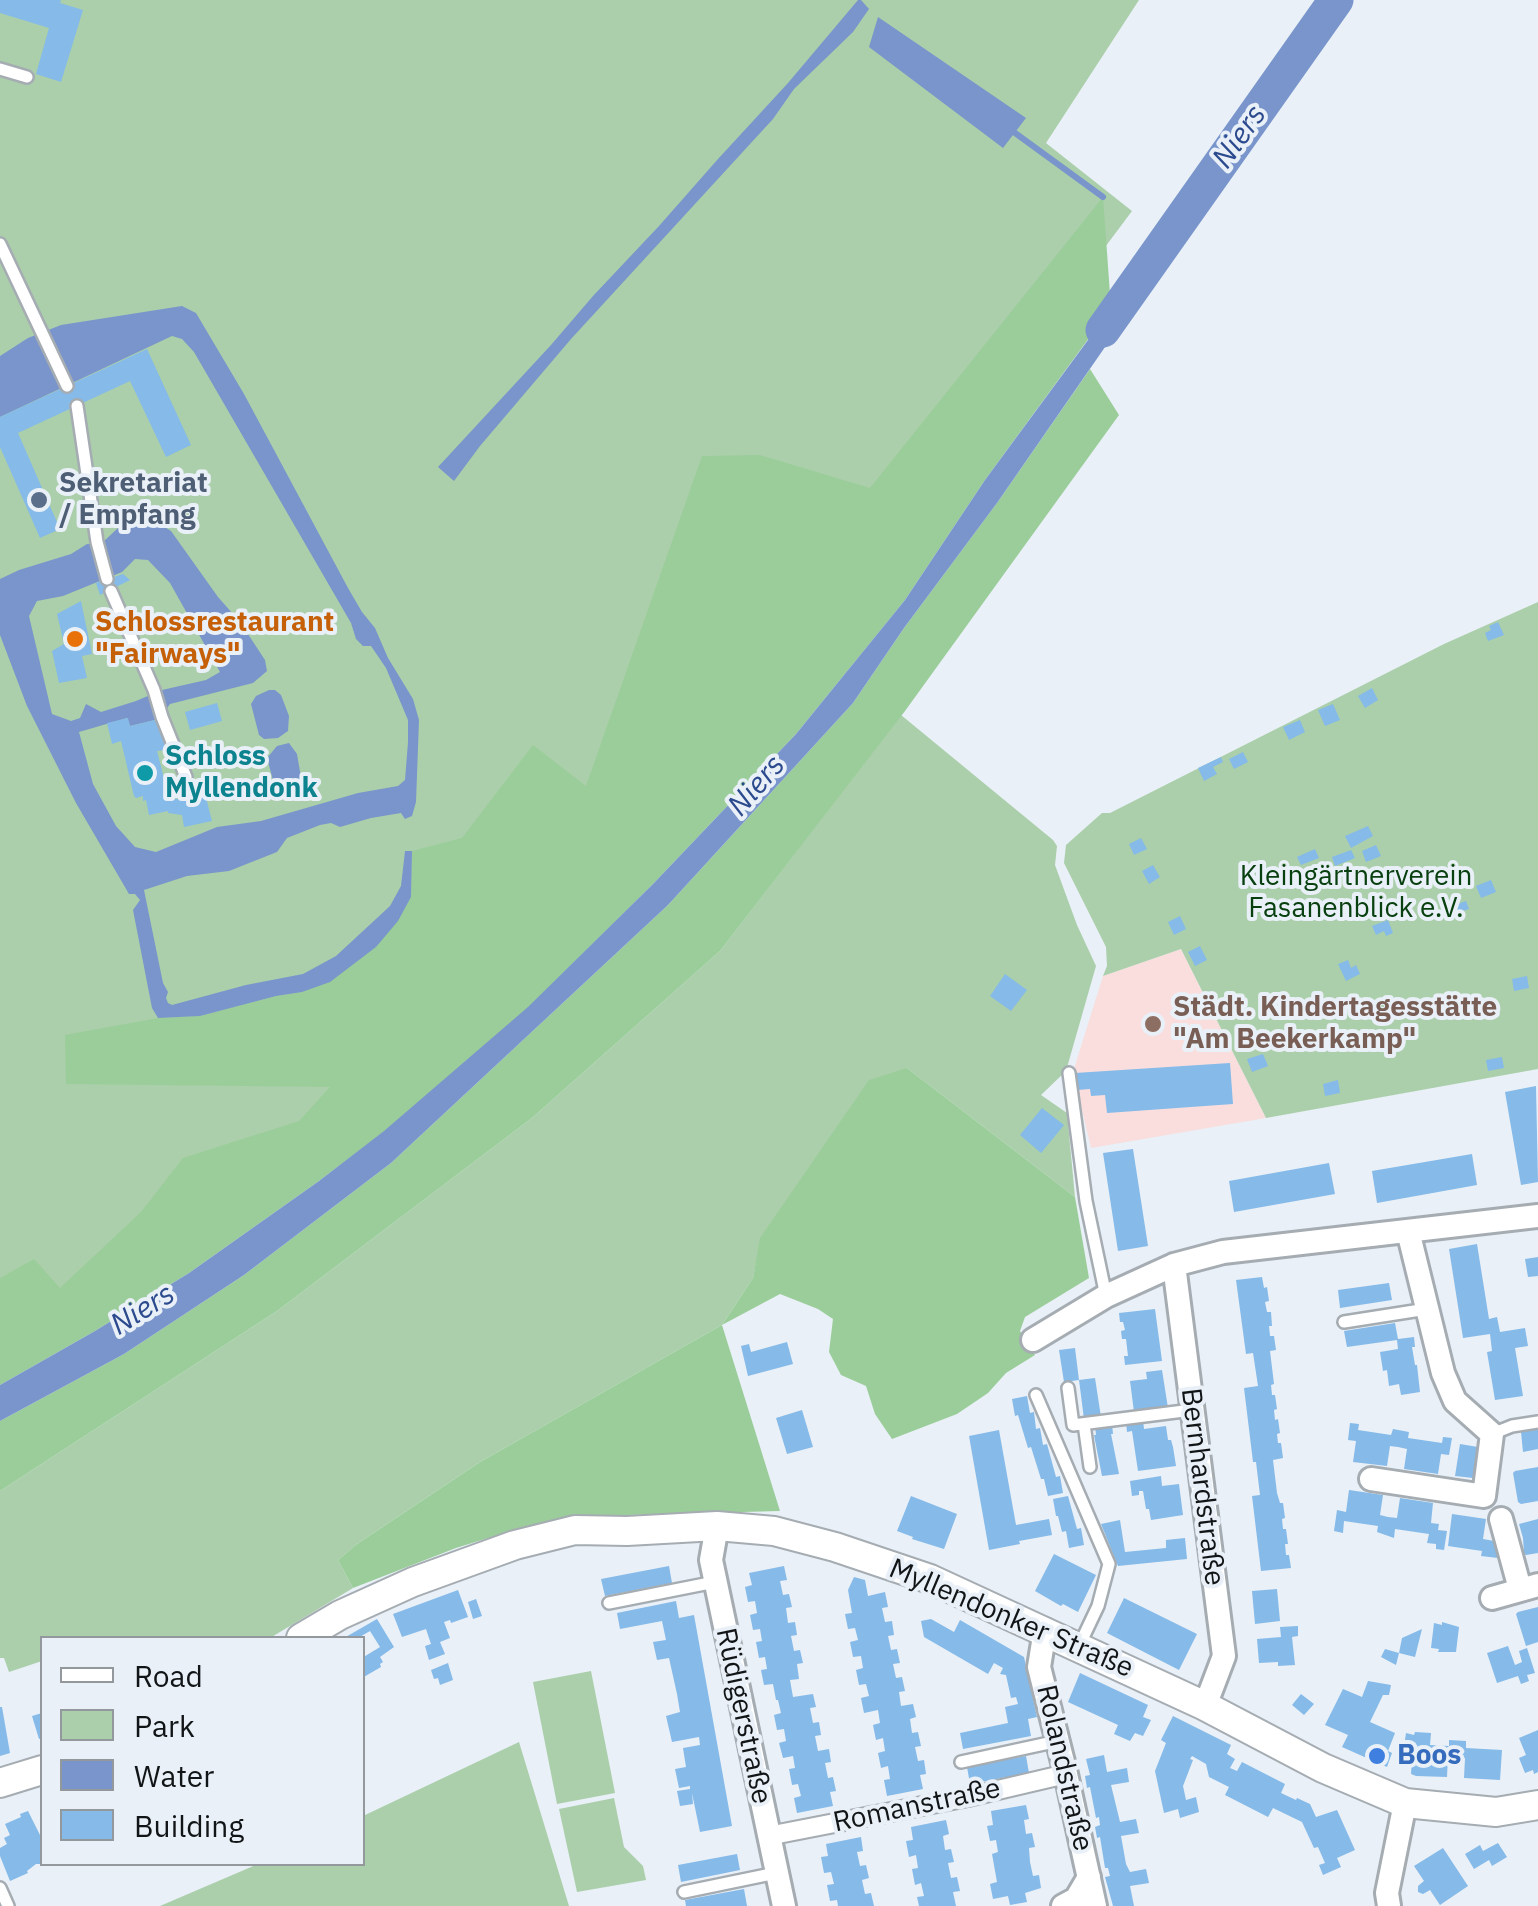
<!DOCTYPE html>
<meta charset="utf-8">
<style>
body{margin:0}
#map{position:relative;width:1538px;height:1906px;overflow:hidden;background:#e9f0f7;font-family:"IBM Plex Sans",sans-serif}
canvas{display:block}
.legend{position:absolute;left:40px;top:1636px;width:325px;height:230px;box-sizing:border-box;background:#e9f0f7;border:2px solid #93989d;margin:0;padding:12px 18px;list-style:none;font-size:30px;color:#121517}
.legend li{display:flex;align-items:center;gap:20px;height:50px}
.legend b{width:50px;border:2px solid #93989d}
</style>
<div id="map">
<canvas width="1538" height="1906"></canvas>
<ul class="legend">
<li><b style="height:12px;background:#fff"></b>Road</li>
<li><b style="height:28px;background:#abcfab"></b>Park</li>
<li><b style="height:28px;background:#7995cb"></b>Water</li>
<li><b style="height:28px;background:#85bae9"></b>Building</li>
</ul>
</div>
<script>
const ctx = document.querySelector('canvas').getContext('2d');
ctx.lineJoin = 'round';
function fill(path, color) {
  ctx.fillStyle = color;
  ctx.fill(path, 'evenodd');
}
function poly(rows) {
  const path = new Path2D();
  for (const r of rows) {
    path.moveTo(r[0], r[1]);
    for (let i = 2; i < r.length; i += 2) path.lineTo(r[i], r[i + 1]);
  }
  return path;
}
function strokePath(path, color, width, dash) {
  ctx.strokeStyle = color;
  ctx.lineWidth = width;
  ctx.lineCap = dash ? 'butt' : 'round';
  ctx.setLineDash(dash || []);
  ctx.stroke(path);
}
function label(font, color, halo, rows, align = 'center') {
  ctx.font = font + ' "IBM Plex Sans",sans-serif';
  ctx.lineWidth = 8;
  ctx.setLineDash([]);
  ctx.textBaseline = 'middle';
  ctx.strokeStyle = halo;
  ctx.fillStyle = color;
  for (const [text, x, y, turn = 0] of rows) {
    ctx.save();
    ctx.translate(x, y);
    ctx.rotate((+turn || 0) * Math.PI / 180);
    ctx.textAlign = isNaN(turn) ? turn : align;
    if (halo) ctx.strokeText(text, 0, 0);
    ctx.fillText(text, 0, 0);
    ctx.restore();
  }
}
fill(poly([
 [1181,949,1266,1118,1091,1148,1073,1072,1103,976]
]), '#f9dedd');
fill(poly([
 [0,0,1139,0,1046,143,1132,211,852,586,546,926,153,1237,0,1321],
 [1538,602,1538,1069,1266,1118,1181,949,1103,976,1107,966,1106,947,1064,863,1066,845,1102,813,1110,813,1444,644],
 [901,715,1053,840,1057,846,1055,865,1077,925,1096,966,1066,1071,1041,1095,1067,1113,1075,1197,907,1068,761,1238,753,1278,722,1325,480,1462,357,1544,338,1560,353,1588,270,1638,42,1638,42,1661,9,1672,4,1658,0,1658,0,1491,277,1311,532,1118,720,951],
 [591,1671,615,1793,557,1804,533,1682],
 [519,1742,569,1906,160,1906,258,1864,362,1864,363,1816],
 [614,1798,624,1847,643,1866,646,1880,577,1892,559,1809]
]), '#abcfab');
fill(poly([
 [1103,197,1111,308,985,480,905,600,796,734,653,884,529,1007,385,1131,319,1181,189,1273,95,1331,0,1385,0,1278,34,1259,60,1288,141,1212,183,1158,299,1121,330,1087,66,1084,65,1035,158,1018,200,1016,276,996,302,992,376,947,411,897,412,851,462,838,533,745,586,786,702,456,760,455,870,488],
 [1090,369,1119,415,905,711,720,951,532,1118,277,1311,0,1491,0,1421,124,1354,244,1275,391,1163,668,905,853,703,904,628,997,503],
 [907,1068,1075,1197,1089,1278,1025,1317,1020,1331,1035,1355,1006,1373,988,1393,957,1414,892,1439,875,1414,866,1386,841,1375,829,1352,833,1319,818,1309,780,1294,722,1325,780,1511,591,1516,527,1526,456,1548,353,1588,338,1560,357,1544,480,1462,722,1325,753,1278,760,1238,869,1080]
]), '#9bcd9a');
fill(poly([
 [858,0,861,0,869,9,853,32,794,89,773,119,571,339,480,446,454,481,438,467,551,345,593,296,659,226,718,159,788,83],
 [878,17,1026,118,1003,148,869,47],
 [1127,287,1139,298,997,503,904,628,853,703,668,905,391,1163,244,1275,124,1354,0,1421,0,1385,95,1331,189,1273,319,1181,384,1131,528,1007,653,884,796,734,905,600,985,480],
 [182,306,196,313,244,394,348,588,362,612,375,628,388,658,413,699,419,720,416,802,412,816,405,819,401,813,371,818,340,827,331,823,320,825,287,838,277,852,229,871,187,876,144,890,163,983,168,992,166,998,168,1003,172,1005,246,985,303,974,336,956,390,906,401,886,405,851,412,851,411,897,398,921,376,947,330,982,302,992,276,996,200,1016,158,1018,152,1008,133,910,140,900,135,894,129,894,76,803,27,706,0,635,0,579,19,570,71,554,87,544,102,543,118,528,154,520,171,531,218,597,240,622,265,660,267,671,253,683,170,704,159,719,130,726,127,718,79,732,93,784,116,826,135,847,156,852,217,827,261,821,358,793,398,786,405,780,408,742,408,720,386,668,371,646,363,646,356,639,351,623,194,352,182,339,172,336,0,417,0,356,28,338,61,325],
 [135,559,148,560,170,583,220,672,206,680,162,690,136,701,101,712,86,704,80,718,71,721,52,714,29,616,37,601,63,596,122,572],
 [269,690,275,690,281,695,289,716,288,731,278,738,264,739,259,735,251,704,256,696],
 [289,743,297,754,303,789,303,793,287,799,277,795,267,758,277,746]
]), '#7995cb');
strokePath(poly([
 [1011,130,1103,197]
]), '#7995cb', 6);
strokePath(poly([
 [1103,330,1336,0]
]), '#7995cb', 35);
fill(poly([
 [0,0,61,0,60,3,83,10,61,82,36,74,49,28,0,13],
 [147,349,191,445,166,457,130,381,18,433,60,529,40,538,0,447,0,417],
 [123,574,130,580,100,595,96,583],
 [81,601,92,654,82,656,87,678,59,683,52,651,64,644,57,614],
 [1498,622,1504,635,1488,641,1485,633,1491,630,1489,626],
 [1372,688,1378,700,1365,708,1358,696],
 [217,703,222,721,190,730,185,712],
 [1333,704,1340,720,1325,726,1318,710],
 [128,718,130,726,159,719,166,750,157,751,169,798,178,799,205,794,212,821,184,827,182,815,168,813,168,811,149,815,146,800,143,801,143,796,136,798,134,796,121,741,112,744,107,723],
 [1300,720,1305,732,1289,740,1283,727],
 [1243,752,1248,762,1234,769,1229,759],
 [1221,757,1223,762,1213,767,1217,774,1204,781,1198,768],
 [1368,826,1373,836,1351,848,1345,836],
 [1141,838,1147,849,1134,855,1129,844],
 [1376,845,1381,856,1366,862,1362,851],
 [1315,849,1319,858,1301,865,1297,857],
 [1351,850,1355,858,1335,866,1332,857],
 [1153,865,1160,877,1149,884,1142,871],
 [1491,880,1496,892,1481,898,1476,886],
 [1466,901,1469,909,1450,915,1448,907],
 [1180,916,1186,929,1174,935,1168,922],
 [1388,920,1393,933,1386,936,1384,931,1376,935,1372,926],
 [1200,946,1207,960,1195,966,1188,952],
 [1348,960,1351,968,1356,965,1360,974,1346,981,1338,964],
 [1005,974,1027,990,1011,1011,990,996],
 [1527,976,1529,988,1514,991,1512,979],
 [1263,1054,1268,1066,1252,1072,1247,1059],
 [1502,1057,1504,1068,1488,1071,1486,1060],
 [1230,1063,1233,1104,1107,1113,1105,1095,1091,1096,1090,1089,1077,1090,1075,1073],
 [1338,1080,1340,1093,1325,1096,1323,1084],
 [1536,1086,1538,1182,1521,1185,1505,1092],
 [1042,1108,1064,1125,1041,1153,1020,1135],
 [1133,1149,1148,1246,1118,1251,1103,1153],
 [1472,1154,1477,1185,1377,1203,1372,1171],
 [1329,1163,1335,1194,1234,1212,1229,1181],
 [1477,1244,1489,1319,1497,1317,1500,1332,1525,1328,1528,1346,1515,1348,1523,1396,1495,1400,1487,1352,1492,1351,1490,1334,1463,1338,1449,1249],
 [1538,1257,1538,1276,1528,1277,1525,1259],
 [1262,1277,1264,1288,1267,1287,1269,1301,1265,1302,1267,1312,1271,1312,1272,1326,1269,1326,1270,1336,1274,1336,1276,1350,1270,1351,1274,1384,1271,1385,1272,1395,1275,1395,1277,1409,1274,1410,1275,1420,1278,1419,1280,1433,1277,1434,1278,1443,1281,1443,1283,1458,1273,1460,1277,1493,1280,1503,1283,1503,1285,1518,1282,1519,1283,1529,1286,1529,1288,1544,1285,1544,1286,1555,1289,1555,1291,1568,1261,1571,1252,1496,1260,1495,1256,1462,1253,1462,1244,1388,1258,1386,1253,1353,1246,1354,1236,1280],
 [1389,1283,1392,1300,1340,1308,1338,1290],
 [1155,1309,1162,1361,1125,1365,1124,1356,1128,1356,1126,1339,1122,1339,1121,1331,1125,1330,1123,1322,1120,1322,1119,1313],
 [1395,1323,1398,1339,1414,1337,1415,1347,1412,1347,1415,1365,1417,1365,1420,1392,1401,1395,1399,1384,1389,1386,1387,1370,1383,1371,1380,1352,1398,1349,1397,1340,1347,1347,1344,1331],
 [787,1342,793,1364,748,1376,741,1346,749,1344,751,1352],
 [1075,1348,1079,1380,1064,1382,1059,1350],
 [1162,1370,1168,1408,1134,1412,1130,1381,1147,1379,1146,1372],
 [1095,1378,1101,1417,1084,1419,1079,1380],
 [1027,1396,1030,1413,1034,1412,1036,1429,1040,1428,1043,1445,1047,1444,1056,1477,1060,1476,1063,1493,1048,1496,1044,1479,1041,1479,1031,1447,1028,1448,1018,1415,1015,1416,1012,1399],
 [802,1410,813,1447,787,1454,776,1418],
 [1143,1420,1144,1429,1166,1426,1168,1440,1171,1440,1173,1447,1176,1466,1138,1471,1132,1431,1127,1432,1126,1422],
 [1350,1423,1359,1424,1358,1430,1391,1435,1393,1429,1409,1432,1408,1438,1442,1443,1443,1437,1452,1438,1449,1455,1441,1454,1438,1474,1404,1469,1407,1449,1398,1447,1390,1446,1387,1466,1353,1462,1356,1441,1348,1440],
 [1112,1424,1113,1434,1111,1434,1119,1474,1102,1476,1094,1435,1096,1435,1095,1426],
 [1538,1429,1538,1449,1523,1452,1521,1432],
 [999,1430,1016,1525,1049,1519,1052,1535,1019,1541,1020,1544,989,1550,969,1436],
 [1460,1444,1478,1447,1473,1478,1455,1476],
 [1538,1467,1538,1501,1521,1504,1518,1502,1513,1473,1515,1471],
 [1161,1476,1162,1486,1179,1484,1183,1515,1151,1520,1149,1509,1146,1509,1143,1491,1139,1491,1139,1495,1132,1496,1130,1481],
 [1349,1490,1383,1495,1380,1515,1388,1517,1397,1518,1400,1498,1433,1503,1431,1523,1439,1524,1438,1530,1447,1531,1444,1550,1436,1549,1436,1544,1427,1543,1429,1534,1395,1529,1394,1538,1377,1532,1378,1526,1344,1521,1343,1533,1334,1531,1337,1510,1346,1512],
 [911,1496,957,1514,944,1549,912,1539,913,1537,897,1531],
 [1068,1496,1077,1529,1081,1528,1084,1545,1069,1548,1066,1531,1062,1532,1058,1516,1056,1516,1053,1499],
 [1452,1514,1486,1519,1483,1539,1500,1542,1498,1558,1481,1556,1482,1551,1448,1546],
 [1538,1519,1538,1553,1526,1555,1524,1554,1523,1538,1519,1524],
 [1120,1520,1125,1552,1166,1548,1166,1540,1185,1538,1187,1559,1118,1566,1101,1524],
 [1054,1554,1096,1575,1078,1612,1063,1604,1061,1606,1035,1591],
 [669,1566,672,1583,605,1596,601,1579],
 [784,1566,787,1580,780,1581,783,1595,789,1594,792,1607,786,1608,788,1623,795,1622,797,1635,791,1636,794,1651,800,1650,803,1663,797,1664,799,1679,790,1680,793,1697,813,1694,816,1707,810,1708,813,1723,819,1722,821,1735,815,1736,818,1751,829,1749,831,1762,825,1763,828,1778,833,1777,836,1791,830,1792,833,1806,797,1813,794,1798,801,1796,798,1784,792,1785,789,1769,795,1768,793,1756,783,1758,779,1743,786,1741,784,1729,777,1730,774,1715,781,1713,778,1700,776,1700,773,1684,764,1685,761,1670,767,1669,765,1657,759,1658,756,1642,762,1641,760,1629,753,1630,750,1615,757,1613,755,1601,748,1602,745,1587,752,1585,749,1573],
 [854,1577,865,1580,868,1596,885,1592,888,1607,882,1608,885,1622,892,1621,894,1635,888,1636,891,1650,897,1649,900,1663,893,1664,896,1678,902,1677,905,1691,899,1692,901,1706,913,1704,916,1717,910,1719,912,1733,918,1732,921,1746,915,1747,918,1761,924,1760,926,1774,920,1775,923,1789,887,1796,884,1780,890,1779,888,1766,881,1768,878,1753,885,1751,883,1738,876,1740,873,1725,880,1723,878,1710,864,1713,861,1698,869,1696,866,1684,859,1685,856,1670,863,1668,861,1656,853,1657,850,1642,858,1640,855,1628,848,1629,845,1614,852,1613,848,1590],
 [1277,1589,1280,1621,1255,1624,1252,1591],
 [458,1590,468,1617,451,1623,450,1620,444,1622,450,1638,440,1642,445,1654,429,1660,425,1646,431,1644,426,1629,402,1637,393,1614],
 [1124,1598,1197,1634,1179,1670,1107,1633],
 [476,1599,482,1616,473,1619,468,1602],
 [676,1601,679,1618,694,1615,732,1826,700,1832,692,1793,693,1804,680,1806,677,1791,690,1789,690,1786,679,1788,675,1769,686,1767,683,1748,700,1745,699,1737,672,1742,666,1716,680,1712,677,1694,669,1658,657,1660,653,1642,666,1640,662,1621,620,1629,617,1613],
 [1538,1607,1538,1642,1526,1646,1516,1614,1518,1612],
 [377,1619,394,1647,380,1657,383,1662,380,1664,381,1667,362,1678,362,1658,380,1647,370,1631,358,1638,344,1638],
 [931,1619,954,1632,960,1620,1024,1657,1037,1717,1028,1719,1031,1736,963,1749,960,1733,1008,1723,1005,1707,1018,1704,1016,1697,1011,1698,1006,1675,1000,1674,1003,1668,994,1663,988,1674,924,1637,921,1621],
 [1442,1622,1459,1627,1456,1652,1438,1652,1439,1649,1431,1648,1434,1623,1442,1625],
 [1298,1626,1298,1636,1292,1637,1295,1665,1278,1666,1278,1662,1259,1663,1257,1639,1281,1637,1280,1627],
 [1422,1629,1415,1657,1399,1653,1402,1638],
 [1508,1646,1515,1665,1522,1662,1519,1651,1527,1648,1535,1673,1527,1675,1529,1681,1521,1684,1518,1676,1497,1683,1487,1653],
 [1385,1649,1399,1653,1396,1665,1381,1657],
 [448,1663,453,1680,440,1685,438,1678,434,1679,431,1670],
 [1080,1673,1148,1705,1143,1717,1151,1720,1143,1736,1135,1733,1130,1741,1114,1734,1118,1725,1068,1702],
 [1368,1681,1391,1685,1389,1695,1383,1695,1370,1722,1395,1733,1388,1751,1392,1753,1387,1767,1342,1747,1348,1735,1325,1725,1343,1689,1362,1697],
 [1301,1694,1314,1704,1304,1715,1292,1705],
 [0,1707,2,1707,10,1753,0,1756],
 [42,1713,42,1738,39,1739,32,1716],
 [1173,1716,1231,1745,1227,1754,1235,1759,1230,1768,1237,1771,1242,1762,1285,1784,1281,1793,1296,1800,1297,1798,1310,1804,1316,1817,1337,1810,1355,1850,1337,1858,1341,1867,1323,1875,1319,1865,1325,1863,1318,1847,1314,1848,1302,1822,1273,1808,1268,1817,1225,1795,1229,1787,1209,1777,1206,1764,1192,1756,1190,1759,1193,1760,1183,1786,1186,1800,1196,1797,1199,1812,1180,1818,1178,1809,1164,1813,1155,1771,1166,1743,1161,1740],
 [1538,1730,1538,1772,1534,1774,1533,1770,1525,1773,1519,1758,1526,1755,1519,1738],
 [1415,1732,1431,1733,1430,1745,1449,1746,1449,1740,1466,1741,1466,1748,1502,1750,1500,1780,1464,1778,1465,1758,1448,1757,1447,1777,1416,1776,1411,1774,1413,1744,1411,1754,1403,1753,1406,1733,1414,1735],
 [1104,1755,1107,1772,1127,1768,1129,1782,1111,1785,1120,1822,1136,1819,1139,1833,1121,1836,1126,1864,1130,1872,1146,1869,1149,1883,1130,1886,1134,1906,1113,1906,1105,1877,1110,1876,1108,1868,1105,1868,1100,1837,1097,1838,1095,1827,1100,1825,1099,1817,1096,1818,1090,1787,1087,1788,1085,1776,1090,1775,1086,1759],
 [1026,1756,1029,1773,970,1784,967,1767],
 [1026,1805,1029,1819,1024,1820,1026,1834,1032,1833,1035,1847,1029,1848,1030,1862,1033,1876,1039,1875,1041,1888,1025,1893,1027,1902,1010,1905,1008,1896,993,1899,990,1884,997,1882,992,1854,998,1852,996,1840,990,1841,987,1826,993,1825,991,1811],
 [28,1811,42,1839,42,1864,36,1864,27,1871,28,1873,10,1881,0,1856,0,1848,7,1844,4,1838,10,1835,5,1824,21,1817,20,1814],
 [946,1820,949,1834,943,1836,945,1850,951,1849,954,1862,948,1863,951,1878,957,1877,960,1891,953,1892,956,1906,919,1906,917,1897,924,1896,921,1883,915,1885,912,1869,918,1868,916,1855,909,1857,906,1841,913,1840,911,1827],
 [861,1837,863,1851,857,1852,860,1866,866,1865,869,1878,862,1880,865,1894,871,1893,874,1906,838,1906,837,1900,830,1901,827,1885,834,1884,831,1872,824,1873,821,1857,828,1856,826,1844],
 [1498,1843,1507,1857,1492,1866,1489,1860,1474,1869,1465,1854,1480,1845,1483,1851],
 [1443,1848,1468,1886,1440,1905,1430,1890,1423,1894,1418,1892,1418,1886,1424,1881,1414,1866],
 [737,1854,740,1870,681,1882,678,1865],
 [744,1889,747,1906,686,1906,685,1900]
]), '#85bae9');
const service = poly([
 [0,69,27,77],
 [0,244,67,386],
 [77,406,97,542,107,579],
 [111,591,154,690,162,717,186,777],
 [1069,1073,1086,1201,1106,1296],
 [1344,1322,1427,1309],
 [1068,1388,1073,1425,1192,1410],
 [1036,1395,1109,1564,1098,1606,1079,1646],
 [1084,1424,1090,1467],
 [1492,1434,1512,1426,1538,1422],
 [609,1603,715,1582],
 [961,1762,1058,1741],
 [0,1888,8,1906],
 [684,1892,776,1873]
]);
const pedestrian = poly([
 [768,1836,968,1797,1066,1774]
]);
const minor = poly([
 [1174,1265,1224,1656,1205,1706],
 [1033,1340,1106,1296,1174,1265,1223,1252,1538,1216],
 [1371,1479,1484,1496,1492,1434,1455,1401,1443,1373,1408,1231],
 [1501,1519,1520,1589],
 [717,1526,711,1560,784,1906],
 [1492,1598,1538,1585],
 [1045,1630,1039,1667,1066,1774,1095,1906],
 [1063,1906,1076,1899,1089,1877],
 [1389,1906,1387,1893,1405,1803]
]);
const tertiary = poly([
 [301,1638,340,1615,413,1582,515,1545,575,1530,627,1531,717,1526,774,1531,835,1547,930,1579,1205,1706,1323,1768,1405,1803,1496,1812,1538,1805],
 [0,1783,42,1770]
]);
strokePath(service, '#a5acb2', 16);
strokePath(pedestrian, '#a5acb2', 22);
strokePath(minor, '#a5acb2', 28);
strokePath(tertiary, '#a5acb2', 32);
strokePath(service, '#fff', 11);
strokePath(pedestrian, '#fff', 18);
strokePath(minor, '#fff', 22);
strokePath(tertiary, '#fff', 28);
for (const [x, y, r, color] of [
 [39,500,10,"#5c6f8a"],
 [75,639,10,"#e8710a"],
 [145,773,10,"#0f9aa8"],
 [1153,1024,10,"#8d6e63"],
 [1377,1756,10,"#3f7fe0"]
]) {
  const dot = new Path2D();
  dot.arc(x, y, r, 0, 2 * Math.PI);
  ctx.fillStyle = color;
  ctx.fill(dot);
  strokePath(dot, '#e9f0f7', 4);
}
label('bold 28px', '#4e5e75', '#e9f0f7', [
 ["Sekretariat",59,484],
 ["/ Empfang",59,516]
], 'left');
label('bold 28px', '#c56008', '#e9f0f7', [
 ["Schlossrestaurant",95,623],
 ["\"Fairways\"",95,655]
], 'left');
label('bold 28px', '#0d838f', '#e9f0f7', [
 ["Schloss",165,757],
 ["Myllendonk",165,789]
], 'left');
label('28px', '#094010', '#e9f0f7', [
 ["Kleingärtnerverein",1356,877],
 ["Fasanenblick e.V.",1356,909]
]);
label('bold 28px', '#785e54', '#e9f0f7', [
 ["Städt. Kindertagesstätte",1173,1008],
 ["\"Am Beekerkamp\"",1173,1040]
], 'left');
label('28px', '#121517', '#e9f0f7', [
 ["Bernhardstraße",1202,1487,83],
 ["Myllendonker Straße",1011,1619,23],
 ["Rüdigerstraße",743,1716,78],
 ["Rolandstraße",1064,1768,77],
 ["Romanstraße",917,1806,-12]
]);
label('bold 28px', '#366cbe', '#e9f0f7', [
 ["Boos",1397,1756]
], 'left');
label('italic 30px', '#2c4a8e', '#e9f0f7', [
 ["Niers",1240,137,-55],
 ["Niers",757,786,-49],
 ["Niers",143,1310,-32]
]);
</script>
